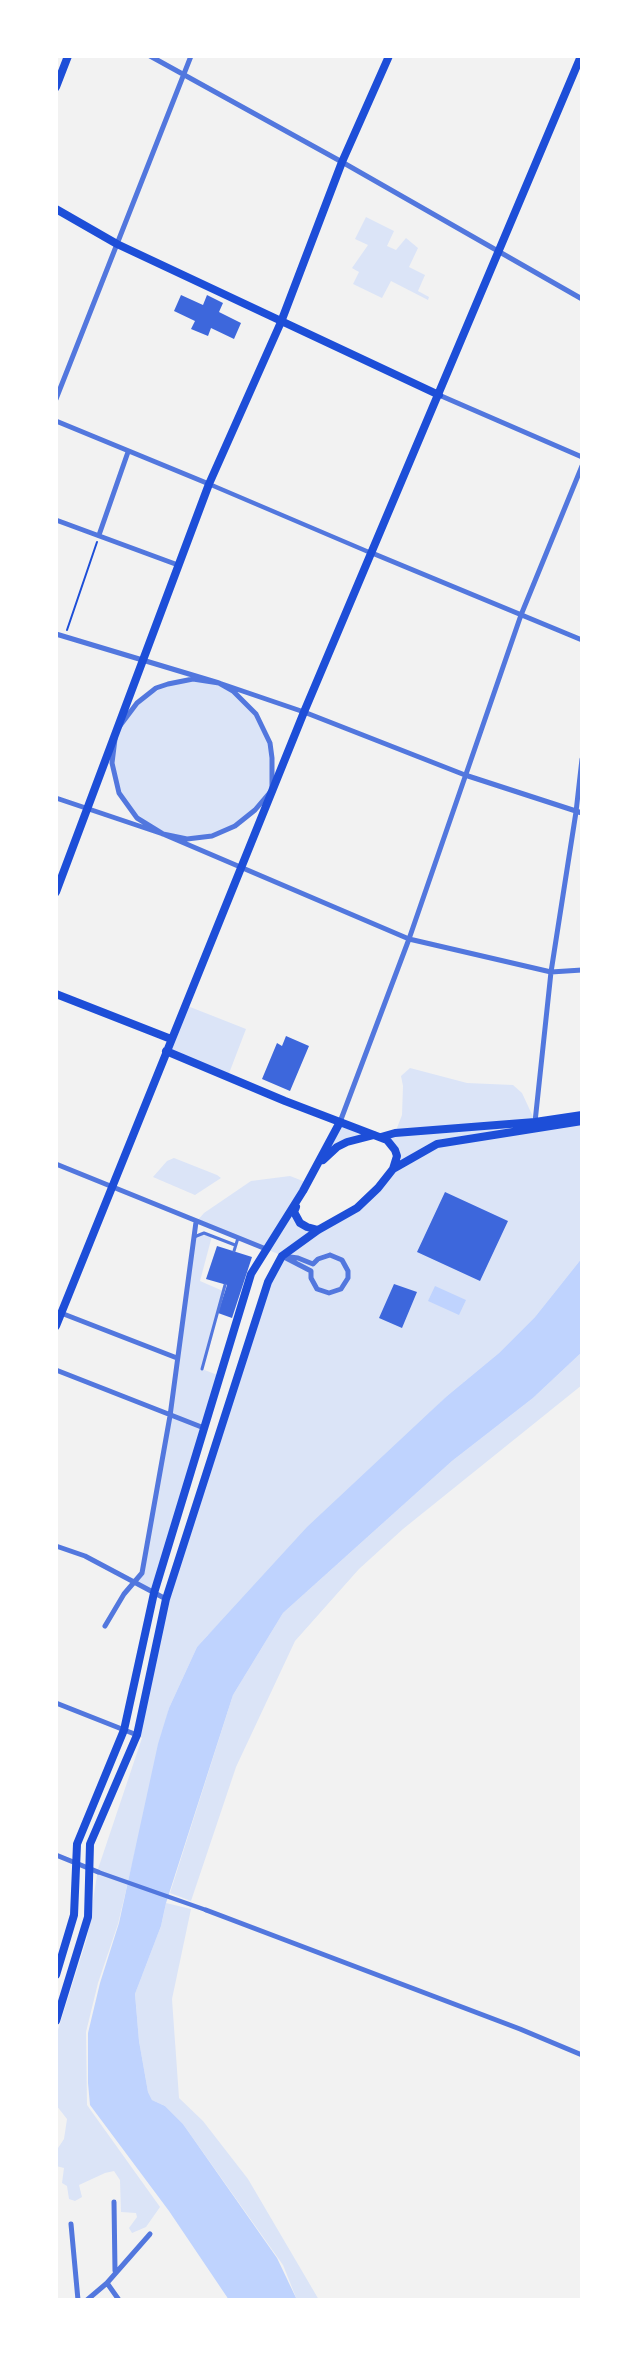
<!DOCTYPE html>
<style>
body{margin:0}
#map{position:relative;width:638px;height:2356px;overflow:hidden;background:#f2f2f2;font-family:"Roboto Condensed",sans-serif}
canvas{display:block}
.frame{position:absolute;inset:0;border:58px solid #fff;pointer-events:none}
</style>
<div id="map">
<canvas width="638" height="2356"></canvas>
<div class="frame"></div>
</div>
<script>
const ctx = document.querySelector('canvas').getContext('2d');
ctx.lineJoin = 'round';
function fill(path, color) {
  ctx.fillStyle = color;
  ctx.fill(path, 'evenodd');
}
function poly(rows) {
  const path = new Path2D();
  for (const r of rows) {
    path.moveTo(r[0], r[1]);
    for (let i = 2; i < r.length; i += 2) path.lineTo(r[i], r[i + 1]);
  }
  return path;
}
function strokePath(path, color, width, dash) {
  ctx.strokeStyle = color;
  ctx.lineWidth = width;
  ctx.lineCap = dash ? 'butt' : 'round';
  ctx.setLineDash(dash || []);
  ctx.stroke(path);
}
fill(poly([
 [366,217,394,231,387,246,396,250,406,238,418,248,409,267,425,275,418,291,429,297,428,300,391,281,382,298,353,284,359,272,352,268,368,245,355,239],
 [206,680,233,691,256,714,270,743,272,790,246,819,212,836,175,837,137,818,119,793,112,763,116,731,137,703,168,684],
 [185,1005,246,1029,228,1076,166,1051],
 [410,1068,467,1083,513,1085,522,1093,535,1121,582,1121,582,1258,535,1317,499,1353,447,1396,208,1635,197,1647,180,1684,169,1708,118,1924,98,1983,86,2032,87,2105,160,2207,146,2227,132,2233,129,2228,137,2217,136,2213,121,2212,120,2180,114,2171,105,2173,79,2185,82,2197,75,2201,69,2199,67,2186,62,2183,64,2168,56,2166,56,2151,64,2139,67,2119,56,2105,56,2036,87,1938,98,1869,142,1738,137,1735,166,1599,219,1433,281,1255,196,1222,204,1213,251,1181,290,1176,308,1183,340,1122,376,1135,347,1142,321,1163,294,1212,310,1229,331,1224,378,1188,397,1156,381,1137,395,1133,402,1115,403,1086,401,1076],
 [174,1158,217,1175,221,1178,195,1195,153,1177,167,1161],
 [204,1233,212,1236,200,1281,223,1291,202,1369,220,1376,154,1593,134,1582,142,1573,170,1416,193,1238],
 [582,1352,582,1385,403,1529,359,1569,295,1641,236,1767,191,1901,170,1893,233,1695,283,1613,452,1461,533,1398],
 [166,1903,191,1909,172,1999,179,2098,203,2121,248,2179,319,2300,297,2300,283,2265,183,2124,165,2106,152,2100,148,2092,139,2041,135,1994,161,1926]
]), '#dbe4f7');
fill(poly([
 [582,1258,582,1352,533,1398,452,1461,283,1613,233,1695,166,1903,161,1926,135,1994,139,2041,148,2092,152,2100,165,2106,183,2124,277,2258,297,2300,229,2300,169,2211,90,2105,88,2083,88,2033,100,1983,119,1923,158,1744,169,1708,197,1647,307,1527,447,1396,499,1353,535,1317],
 [435,1286,466,1300,459,1315,428,1301]
]), '#bfd3fe');
fill(poly([
 [181,295,203,305,207,295,223,303,219,312,241,323,234,339,211,328,208,336,191,329,195,321,174,311],
 [286,1036,309,1046,290,1091,262,1079,277,1043,282,1046],
 [445,1192,508,1221,480,1281,417,1252],
 [217,1246,252,1257,232,1318,218,1313,227,1285,206,1279],
 [394,1284,417,1292,402,1328,379,1318]
]), '#3d67dc');
strokePath(poly([
 [67,630,97,542]
]), '#1d4ed8', 2);
strokePath(poly([
 [194,1237,204,1233,235,1245],
 [234,1251,238,1238],
 [202,1369,225,1285]
]), '#5277de', 3);
strokePath(poly([
 [209,484,371,553],
 [98,1872,206,1910]
]), '#5277de', 4.5);
strokePath(poly([
 [150,56,342,162,582,299],
 [439,395,582,457],
 [56,399,191,56],
 [56,421,209,484],
 [56,520,178,565],
 [99,535,128,452],
 [372,553,582,640],
 [56,634,219,683,304,712,465,775,582,813],
 [193,679,219,683,233,691,256,714,270,743,272,758,272,790,255,810,235,826,212,836,187,839,163,834,137,818,119,793,112,763,116,731,137,703,156,688,168,684,193,679],
 [56,798,163,834,409,939,551,972,582,970],
 [340,1122,409,939,521,615,582,466],
 [535,1122,551,972,576,812,582,759],
 [56,1164,266,1249],
 [330,1255,342,1260,348,1271,348,1278,341,1289,329,1293,317,1289,311,1278,311,1271,282,1256,298,1258,313,1264,318,1259,330,1255],
 [61,1313,177,1358],
 [56,1370,204,1428],
 [56,1546,85,1556,166,1599],
 [105,1626,124,1594,142,1573,170,1416,196,1222],
 [56,1703,137,1735],
 [56,1855,98,1872],
 [206,1910,520,2029,582,2055],
 [114,2202,115,2271],
 [71,2224,78,2300],
 [107,2283,119,2300],
 [87,2300,107,2283,150,2234]
]), '#5277de', 5);
strokePath(poly([
 [56,87,68,56],
 [56,209,117,244,439,395],
 [56,892,209,484,281,322,342,162,389,56],
 [56,994,171,1039],
 [166,1051,285,1101,387,1140,395,1150,397,1156,393,1169],
 [381,1137,395,1133,535,1122,582,1115],
 [323,1160,337,1147,347,1142,374,1135],
 [296,1207,294,1212,300,1223,307,1227,318,1230],
 [56,1326,304,712,581,56],
 [56,1975,74,1915,77,1844,124,1730,154,1593,251,1274,303,1191,340,1122],
 [56,2021,88,1917,90,1844,137,1735,166,1599,268,1282,282,1256,318,1230,357,1208,378,1188,393,1169,437,1144,582,1121]
]), '#1d4ed8', 8);
</script>
